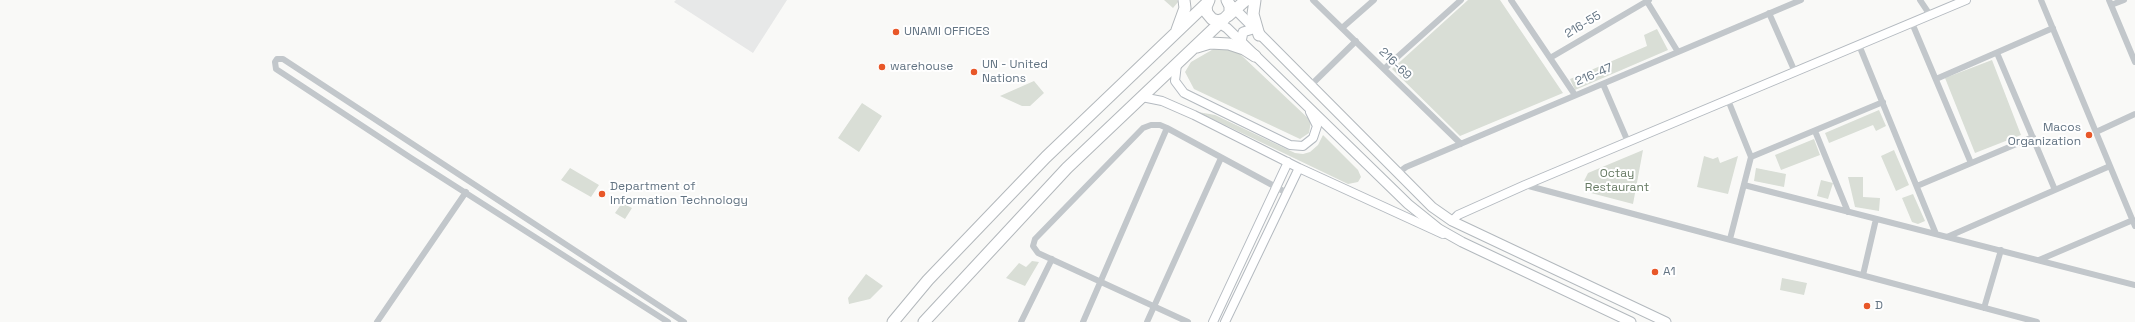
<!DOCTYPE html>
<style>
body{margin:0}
canvas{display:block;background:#f9f9f7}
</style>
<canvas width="2135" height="322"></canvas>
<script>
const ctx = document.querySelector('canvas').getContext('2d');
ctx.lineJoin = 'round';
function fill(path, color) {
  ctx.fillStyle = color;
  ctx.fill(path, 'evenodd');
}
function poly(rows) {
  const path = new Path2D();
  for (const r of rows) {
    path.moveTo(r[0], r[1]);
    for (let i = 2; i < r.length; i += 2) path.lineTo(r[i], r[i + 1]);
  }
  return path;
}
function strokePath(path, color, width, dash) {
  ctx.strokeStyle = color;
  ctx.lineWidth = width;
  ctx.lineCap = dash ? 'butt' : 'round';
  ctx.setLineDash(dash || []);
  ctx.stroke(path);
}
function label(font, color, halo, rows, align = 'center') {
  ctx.font = font + ' "Space Grotesk",sans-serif';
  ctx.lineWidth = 4;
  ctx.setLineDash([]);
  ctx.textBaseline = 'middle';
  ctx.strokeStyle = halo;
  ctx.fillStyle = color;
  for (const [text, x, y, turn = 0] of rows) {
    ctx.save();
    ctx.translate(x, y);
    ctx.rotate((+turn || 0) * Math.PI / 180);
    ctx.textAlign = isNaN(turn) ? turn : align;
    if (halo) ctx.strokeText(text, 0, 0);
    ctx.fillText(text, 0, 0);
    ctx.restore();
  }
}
fill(poly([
 [676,0,787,0,753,53,674,2]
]), '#e7e8e8');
fill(poly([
 [1164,0,1177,0,1178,2,1173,8],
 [1468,0,1500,0,1563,93,1460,136,1392,69],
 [1657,29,1668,50,1575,90,1570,79,1647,46,1644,35],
 [1217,47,1231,48,1240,54,1311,121,1309,133,1300,139,1194,89,1185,72,1191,62],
 [1992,60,2021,135,1975,153,1945,78],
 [1034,81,1044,93,1030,106,1022,106,1000,96],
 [862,103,882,116,859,152,838,138],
 [1879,110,1886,126,1876,131,1873,125,1829,143,1825,133],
 [1198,112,1215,115,1295,153,1303,154,1310,152,1318,145,1323,135,1358,170,1361,177,1358,182,1348,184],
 [1814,139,1820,155,1781,170,1775,155],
 [1643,150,1633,204,1591,193,1586,189,1584,181,1588,173],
 [1894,150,1909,185,1896,191,1881,156],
 [1704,156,1713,159,1718,157,1720,163,1738,156,1728,194,1697,187],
 [570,168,599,185,591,197,561,180],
 [1756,168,1786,174,1784,187,1754,181],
 [1848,177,1863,177,1863,197,1880,198,1879,211,1855,207],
 [1821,180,1833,183,1828,199,1817,196],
 [1913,194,1925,221,1918,224,1912,222,1902,198],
 [622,203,632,208,625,219,615,213],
 [1032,261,1039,262,1025,286,1006,278,1019,263,1026,267],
 [866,274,883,286,870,299,849,304,848,298],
 [1782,278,1807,283,1804,295,1780,290]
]), '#d9ded6');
const secondary = poly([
 [1177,64,1175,81,1184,93,1290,145,1303,146,1313,138,1317,126,1310,112],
 [1142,97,1162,101,1194,115,1299,168,1443,234],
 [1452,221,1458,215,1525,185,1966,0],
 [1213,322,1288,162],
 [1225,322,1299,168]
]);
const primary = poly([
 [1231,5,1432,207,1452,221,1666,322],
 [1214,20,1227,28,1408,204,1439,229,1462,242,1631,322],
 [1241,42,1243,32,1253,29]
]);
const highway = poly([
 [1209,0,1206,7,1207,13,1212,19,1218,21,1224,19,1230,13,1230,6,1227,0],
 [1255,0,1253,14,1259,35],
 [1228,16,1246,0],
 [1177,30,1185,8,1184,0],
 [1197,47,1210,43,1229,44,1244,49,1255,56],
 [893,322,928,280,1046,157,1207,3],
 [924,322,1067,168,1224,19]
]);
strokePath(secondary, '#b4bac0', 10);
strokePath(primary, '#b3b9be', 11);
strokePath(highway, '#b3b8bc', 13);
strokePath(poly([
 [1313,0,1461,144],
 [1511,0,1575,95],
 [1646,0,1678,52],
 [1920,0,1930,15],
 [2041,0,2135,226],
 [2109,0,2135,62],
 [2111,5,2124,0],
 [1769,13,1795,72],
 [1912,23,1971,163],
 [1342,28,1374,0],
 [1859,45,1936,234],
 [1997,53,2055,190],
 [1550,58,1649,0],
 [1384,69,1461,0],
 [1936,79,2053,28],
 [1603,84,1628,142],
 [1310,86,1356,41],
 [1728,100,1751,157,1730,239],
 [1815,131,1848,212],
 [2096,132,2135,114],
 [1751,157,1883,102],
 [1398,173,1406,167,1801,0],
 [1525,185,2037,322],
 [1744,185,2135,285],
 [1917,186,2033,137],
 [1947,237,2110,166],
 [2039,260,2133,220],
 [1863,275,1876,219],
 [1984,308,2001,250],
 [377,322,466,192],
 [668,322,411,158,276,69,275,62,277,59,283,59,684,322],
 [1021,322,1052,259],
 [1083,322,1167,128],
 [1147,322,1221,158],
 [1188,322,1038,253,1033,246,1035,239,1143,128,1151,125,1160,125,1167,128,1287,193]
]), '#c2c7cb', 6);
strokePath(secondary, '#fff', 8);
strokePath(primary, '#fff', 9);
strokePath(highway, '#fff', 11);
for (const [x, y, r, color] of [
 [896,32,4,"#e85728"],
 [882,67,4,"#e85728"],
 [974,72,4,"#e85728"],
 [2089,135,4,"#e85728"],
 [602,194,4,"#e85728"],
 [1655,272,4,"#e85728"],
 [1867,306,4,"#e85728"]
]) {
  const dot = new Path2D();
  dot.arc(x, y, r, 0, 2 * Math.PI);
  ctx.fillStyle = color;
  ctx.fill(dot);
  strokePath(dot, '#fff', 1.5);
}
label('12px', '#637483', '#fff', [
 ["216-55",1583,25,-31],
 ["216-69",1395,64,44],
 ["216-47",1594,75,-23]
]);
label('12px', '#637483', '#fff', [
 ["UNAMI OFFICES",904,32],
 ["UN - United",982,65],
 ["Nations",982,79],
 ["warehouse",890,67],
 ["Macos",2081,128,"right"],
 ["Organization",2081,142,"right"],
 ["Department of",610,187],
 ["Information Technology",610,201],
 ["A1",1663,272],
 ["D",1875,306]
], 'left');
label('12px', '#667a63', '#fff', [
 ["Octay",1617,174],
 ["Restaurant",1617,188]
]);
</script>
